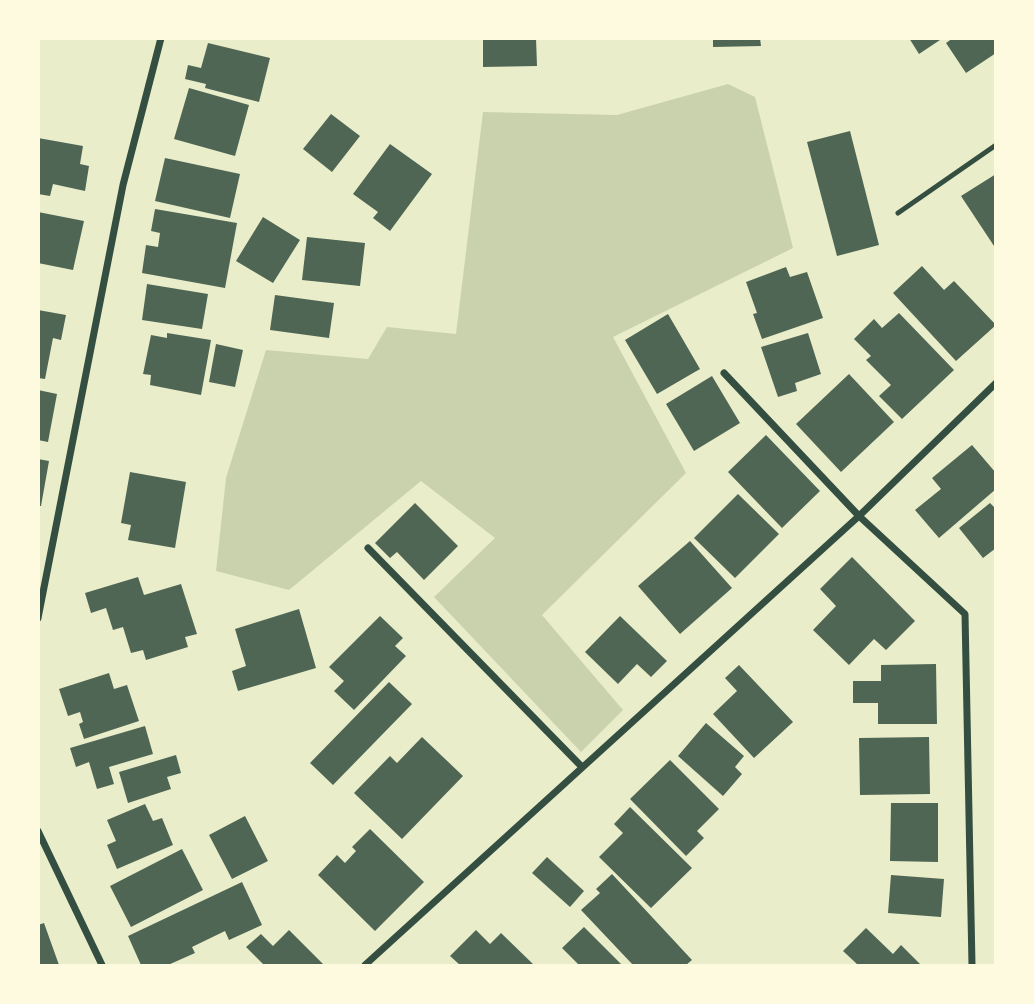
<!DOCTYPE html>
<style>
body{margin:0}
#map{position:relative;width:1034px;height:1004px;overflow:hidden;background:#e9edc9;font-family:Commissioner,sans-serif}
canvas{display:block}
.frame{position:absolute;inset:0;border:40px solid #fefae0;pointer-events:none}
</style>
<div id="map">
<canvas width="1034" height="1004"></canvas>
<div class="frame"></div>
</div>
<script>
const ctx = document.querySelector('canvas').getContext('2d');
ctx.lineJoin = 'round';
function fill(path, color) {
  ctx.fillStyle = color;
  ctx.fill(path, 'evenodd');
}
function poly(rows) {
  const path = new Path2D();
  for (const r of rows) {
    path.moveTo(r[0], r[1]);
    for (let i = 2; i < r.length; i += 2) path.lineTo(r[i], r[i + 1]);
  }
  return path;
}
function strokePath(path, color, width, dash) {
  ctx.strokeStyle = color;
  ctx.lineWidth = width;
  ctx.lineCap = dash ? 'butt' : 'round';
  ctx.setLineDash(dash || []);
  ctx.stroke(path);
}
fill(poly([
 [728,84,755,97,793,248,613,337,686,473,542,615,623,710,581,752,434,597,495,538,421,481,289,590,216,571,226,478,266,350,368,359,387,327,456,334,483,112,617,115]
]), '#cad2ad');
fill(poly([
 [483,38,536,38,537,66,483,67],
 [713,38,760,38,761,46,713,47],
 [909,38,943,38,919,54],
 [953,38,996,38,996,53,966,73,946,43],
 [208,43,270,58,259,102,205,88,206,84,185,79,188,65,201,68],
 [189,88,249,105,235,156,174,139],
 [331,114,360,136,332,172,303,149],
 [850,131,879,245,837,256,807,142],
 [38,138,83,146,80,164,89,166,85,191,53,184,50,196,38,194],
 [390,144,432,174,390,231,373,218,378,212,353,194],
 [165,158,240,174,230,218,155,201],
 [996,174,996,249,961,196],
 [155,209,237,223,225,288,142,273,146,245,158,247,160,233,151,231],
 [38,212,84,221,73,270,38,263],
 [263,217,300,240,273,283,236,261],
 [307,237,365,243,360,286,302,280],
 [922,266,944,290,954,281,996,325,956,361,893,293],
 [786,267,790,277,807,272,823,318,762,339,753,314,757,313,746,282],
 [147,284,208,294,202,329,142,320],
 [275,295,334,303,329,338,270,330],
 [38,310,66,315,61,340,53,338,45,379,38,378],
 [899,313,954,370,902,419,879,396,891,385,866,360,871,356,854,339,874,319,882,328],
 [668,314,700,369,657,394,625,340],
 [167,333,211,340,201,395,150,385,151,375,143,374,151,335,167,338],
 [808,333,821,374,795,383,797,391,778,397,761,347],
 [216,344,243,350,235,387,209,382],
 [849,374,894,422,841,472,796,424],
 [712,376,740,423,694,451,666,404],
 [38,390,57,394,48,442,38,440],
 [766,435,820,491,782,528,728,472],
 [972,445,996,473,996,489,939,538,915,510,941,489,932,478],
 [38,459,49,461,41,506,38,506],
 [130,472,186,482,175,548,128,540,131,525,121,523],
 [738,494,779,534,735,578,694,538],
 [415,503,458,546,424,580,397,552,390,558,375,543],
 [990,503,996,509,996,548,983,558,959,528],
 [690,541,732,588,680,634,638,586],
 [852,557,915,621,886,650,874,639,849,665,813,630,836,606,820,589],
 [138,577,144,595,181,584,197,634,185,637,188,647,146,660,143,650,131,653,123,627,113,630,106,608,91,613,85,593],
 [299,609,316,668,238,691,232,671,246,666,235,629],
 [380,616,403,638,395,646,406,656,354,710,334,691,344,681,329,667],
 [620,616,667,661,651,677,637,664,618,684,585,652],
 [936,664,937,724,878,724,878,703,853,703,853,681,881,681,881,665],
 [739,665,793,722,754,758,713,714,737,691,725,678],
 [109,673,114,689,127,685,139,721,84,739,79,724,83,722,80,712,68,716,59,689],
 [389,682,412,704,333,785,310,763],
 [706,723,744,756,735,767,742,774,723,796,678,756],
 [145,726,153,754,109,767,114,784,97,789,89,762,76,767,70,748],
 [422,737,463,776,402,839,354,793,390,756,397,763],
 [929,737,930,794,860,795,859,738],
 [176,755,181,773,167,777,171,789,128,803,119,772],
 [670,760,719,809,697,831,704,838,686,856,630,799],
 [891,803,938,803,938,862,890,861],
 [145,804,153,821,162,818,173,845,117,869,107,845,116,841,107,820],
 [630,807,692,868,651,908,599,857,623,833,614,824],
 [245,816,268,861,232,879,209,835],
 [370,829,424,882,375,931,318,875,337,855,345,863,356,851,352,847],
 [182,849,203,890,131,927,110,886],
 [547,857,584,891,570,907,532,873],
 [612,874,692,960,686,965,633,965,581,910,600,893,596,889],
 [891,875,944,879,941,917,888,913],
 [242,882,262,925,229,940,225,931,192,947,195,953,168,965,141,965,128,936],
 [44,923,59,965,38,965,38,925],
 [584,927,622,965,579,965,562,948],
 [866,928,893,954,901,945,921,965,858,965,843,951],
 [289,930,324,965,264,965,246,947,261,934,273,946],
 [476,930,490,944,501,933,534,965,460,965,450,956]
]), '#4f6655');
strokePath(poly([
 [898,213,996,145]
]), '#344e41', 5);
strokePath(poly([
 [724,373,859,516,965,614,972,965],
 [368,548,582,767],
 [38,618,123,185,161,38],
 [38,831,102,965],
 [365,965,859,516,996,383]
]), '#344e41', 7);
</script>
